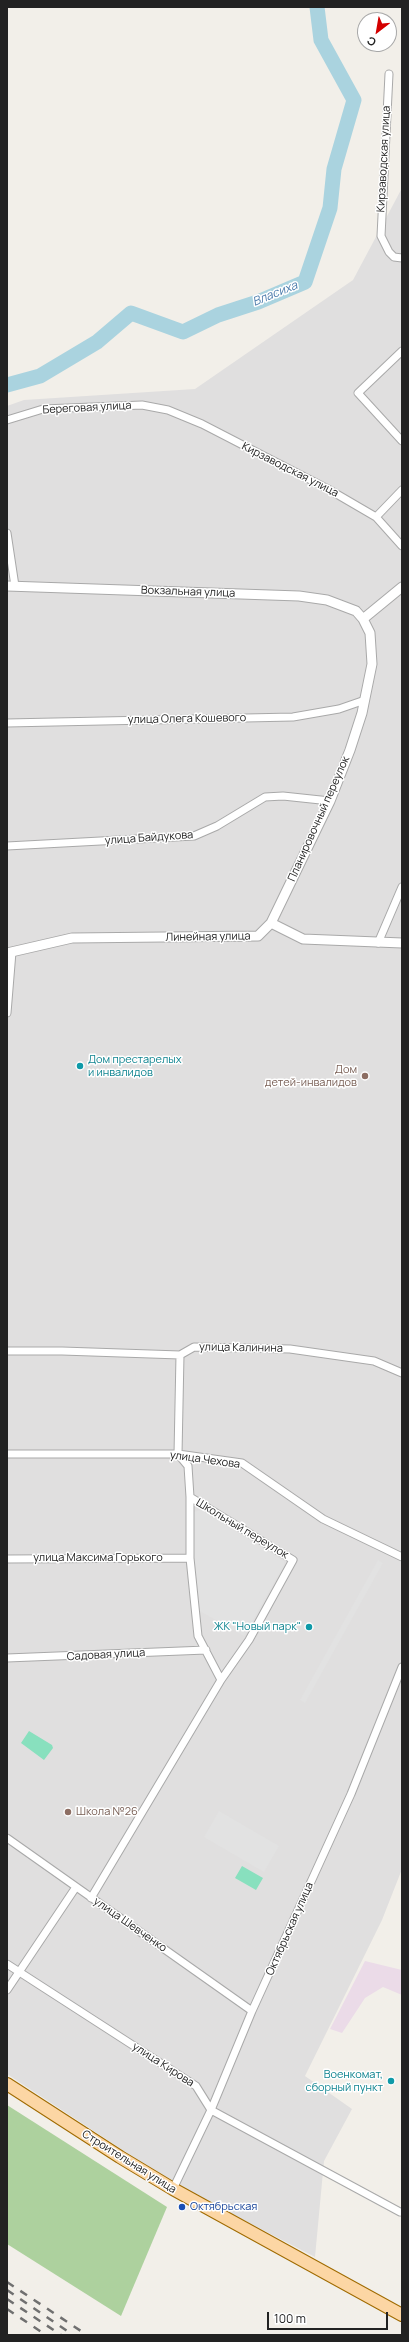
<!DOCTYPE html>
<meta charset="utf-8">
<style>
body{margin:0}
#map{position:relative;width:409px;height:2342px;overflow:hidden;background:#f2efe9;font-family:Manrope,sans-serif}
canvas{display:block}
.frame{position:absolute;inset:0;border:8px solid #222;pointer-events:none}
.north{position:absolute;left:357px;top:12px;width:40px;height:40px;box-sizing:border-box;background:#fff;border:1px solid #a7a7a7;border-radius:50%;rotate:211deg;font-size:11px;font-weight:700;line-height:16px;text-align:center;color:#222}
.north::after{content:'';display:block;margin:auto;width:14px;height:18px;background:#d40000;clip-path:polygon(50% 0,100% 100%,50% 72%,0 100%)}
.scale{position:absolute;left:267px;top:2312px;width:121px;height:18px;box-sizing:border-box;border:2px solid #222;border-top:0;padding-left:5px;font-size:12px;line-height:14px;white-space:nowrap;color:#222;-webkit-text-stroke:3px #fff;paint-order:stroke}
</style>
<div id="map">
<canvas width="409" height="2342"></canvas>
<div class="frame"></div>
<div class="north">С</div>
<div class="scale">100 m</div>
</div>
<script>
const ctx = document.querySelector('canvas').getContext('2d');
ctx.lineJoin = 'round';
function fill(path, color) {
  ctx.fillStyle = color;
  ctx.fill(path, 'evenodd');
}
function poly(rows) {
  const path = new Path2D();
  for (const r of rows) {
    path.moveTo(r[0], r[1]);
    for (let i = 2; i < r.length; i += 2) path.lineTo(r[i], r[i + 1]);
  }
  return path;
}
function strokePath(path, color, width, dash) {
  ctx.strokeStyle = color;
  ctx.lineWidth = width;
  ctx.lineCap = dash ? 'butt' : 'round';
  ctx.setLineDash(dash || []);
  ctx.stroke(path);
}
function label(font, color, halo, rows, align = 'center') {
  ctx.font = font + ' Manrope,sans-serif';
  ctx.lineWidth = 3;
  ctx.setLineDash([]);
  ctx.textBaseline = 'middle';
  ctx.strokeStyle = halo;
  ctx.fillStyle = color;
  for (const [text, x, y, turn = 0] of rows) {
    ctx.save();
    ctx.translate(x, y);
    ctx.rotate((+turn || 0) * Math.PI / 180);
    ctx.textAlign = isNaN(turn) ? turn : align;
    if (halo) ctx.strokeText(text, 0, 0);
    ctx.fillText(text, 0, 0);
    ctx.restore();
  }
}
fill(poly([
 [402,188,402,1869,382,1920,305,2076,352,2109,324,2161,315,2257,176,2185,7,2074,7,406,24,400,195,389,353,280]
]), '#e0dfdf');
fill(poly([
 [365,1961,402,1970,402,1995,383,1987,365,1998,342,2033,330,2029]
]), '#ebdbe8');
fill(poly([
 [7,2105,167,2207,121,2316,7,2244]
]), '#add19e');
fill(poly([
 [29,1731,52,1745,53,1748,44,1760,21,1743],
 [242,1866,263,1878,256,1890,235,1878]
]), '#88e0be');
fill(poly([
 [201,1510,284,1561,284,1565,244,1636,200,1611,194,1563,194,1512],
 [378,1560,383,1563,305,1703,300,1700],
 [219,1811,279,1846,264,1872,204,1837]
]), '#e2e2e2');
strokePath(poly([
 [7,385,40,376,97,342,131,313,183,332,218,315,258,302,305,282,330,208,334,169,354,100,321,40,317,7]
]), '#aad3df', 15);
const minor = poly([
 [389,74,381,236,389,252,394,257,402,258],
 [402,351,358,393,402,441],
 [7,420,43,409,142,405,168,410,202,424,328,489,376,517,402,546],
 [376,517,402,490],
 [7,533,15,586],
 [7,723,293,717,339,709,365,700],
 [7,846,194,836,217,826,265,797,283,796,330,801],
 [378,943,402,887],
 [7,1013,12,952],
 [7,1351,62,1351,180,1355,194,1347,290,1349,374,1361,402,1373],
 [180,1355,178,1454,188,1466,190,1497],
 [7,1454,178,1454,242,1463,323,1519,402,1557],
 [7,1559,190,1558],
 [7,1658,206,1650],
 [7,1838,252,2011],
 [91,1898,221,1680,198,1636,190,1558,190,1497,293,1560,249,1640,221,1680],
 [7,1964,196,2086,211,2110,400,2212],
 [7,1990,76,1887],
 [173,2189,211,2110,252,2011,351,1794,402,1667]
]);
const tertiary = poly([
 [7,586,299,596,327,600,356,611,363,619,370,633,372,664,362,713,350,750,330,801,271,923],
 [363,619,402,587],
 [7,953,72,938,258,936,271,923,303,939,402,943]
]);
const primary = poly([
 [7,2084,120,2157,173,2189,402,2315]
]);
strokePath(minor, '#a9a9a9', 9);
strokePath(tertiary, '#a9a9a9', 11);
strokePath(primary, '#a06b00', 14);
strokePath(minor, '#fff', 7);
strokePath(tertiary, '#fff', 9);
strokePath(primary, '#fcd6a4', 12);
strokePath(poly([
 [7,2282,87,2335],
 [7,2290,73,2335],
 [7,2299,61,2335],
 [7,2309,46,2335]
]), '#707070', 2.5, [8, 8]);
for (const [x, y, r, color] of [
 [80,1066,4,"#0f9aa8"],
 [365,1076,4,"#8d6e63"],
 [309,1627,4,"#0f9aa8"],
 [68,1812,4,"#8d6e63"],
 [391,2081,4,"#0f9aa8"],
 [182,2207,4,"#1a4fb4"]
]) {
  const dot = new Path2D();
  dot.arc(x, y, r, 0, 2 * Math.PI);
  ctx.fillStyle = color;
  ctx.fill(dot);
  strokePath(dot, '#fff', 1.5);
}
label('11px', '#222', '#fff', [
 ["Кирзаводская улица",384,159,-87],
 ["Береговая улица",87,408,-3],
 ["Кирзаводская улица",290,470,27],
 ["Вокзальная улица",188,592,2],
 ["улица Олега Кошевого",187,719,-1],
 ["Планировочный переулок",319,819,-66],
 ["улица Байдукова",149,838,-4],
 ["Линейная улица",208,937,-1],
 ["улица Калинина",241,1348,1],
 ["улица Чехова",205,1460,8],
 ["Школьный переулок",242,1529,31],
 ["улица Максима Горького",98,1558],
 ["Садовая улица",106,1655,-3],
 ["улица Шевченко",130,1925,35],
 ["Октябрьская улица",290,1929,-66],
 ["улица Кирова",163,2065,33],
 ["Строительная улица",129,2162,32]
]);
label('11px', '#0d838f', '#fff', [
 ["Дом престарелых",88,1060,"left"],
 ["и инвалидов",88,1073,"left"],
 ["ЖК \"Новый парк\"",301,1627],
 ["Военкомат,",383,2075],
 ["сборный пункт",383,2088]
], 'right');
label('11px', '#785e54', '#fff', [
 ["Дом",357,1070],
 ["детей-инвалидов",357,1083],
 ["Школа №26",76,1812,"left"]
], 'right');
label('11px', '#164399', '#fff', [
 ["Октябрьская",190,2207]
], 'left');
label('italic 12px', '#4a7aab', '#fff', [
 ["Власиха",275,294,-22]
]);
</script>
